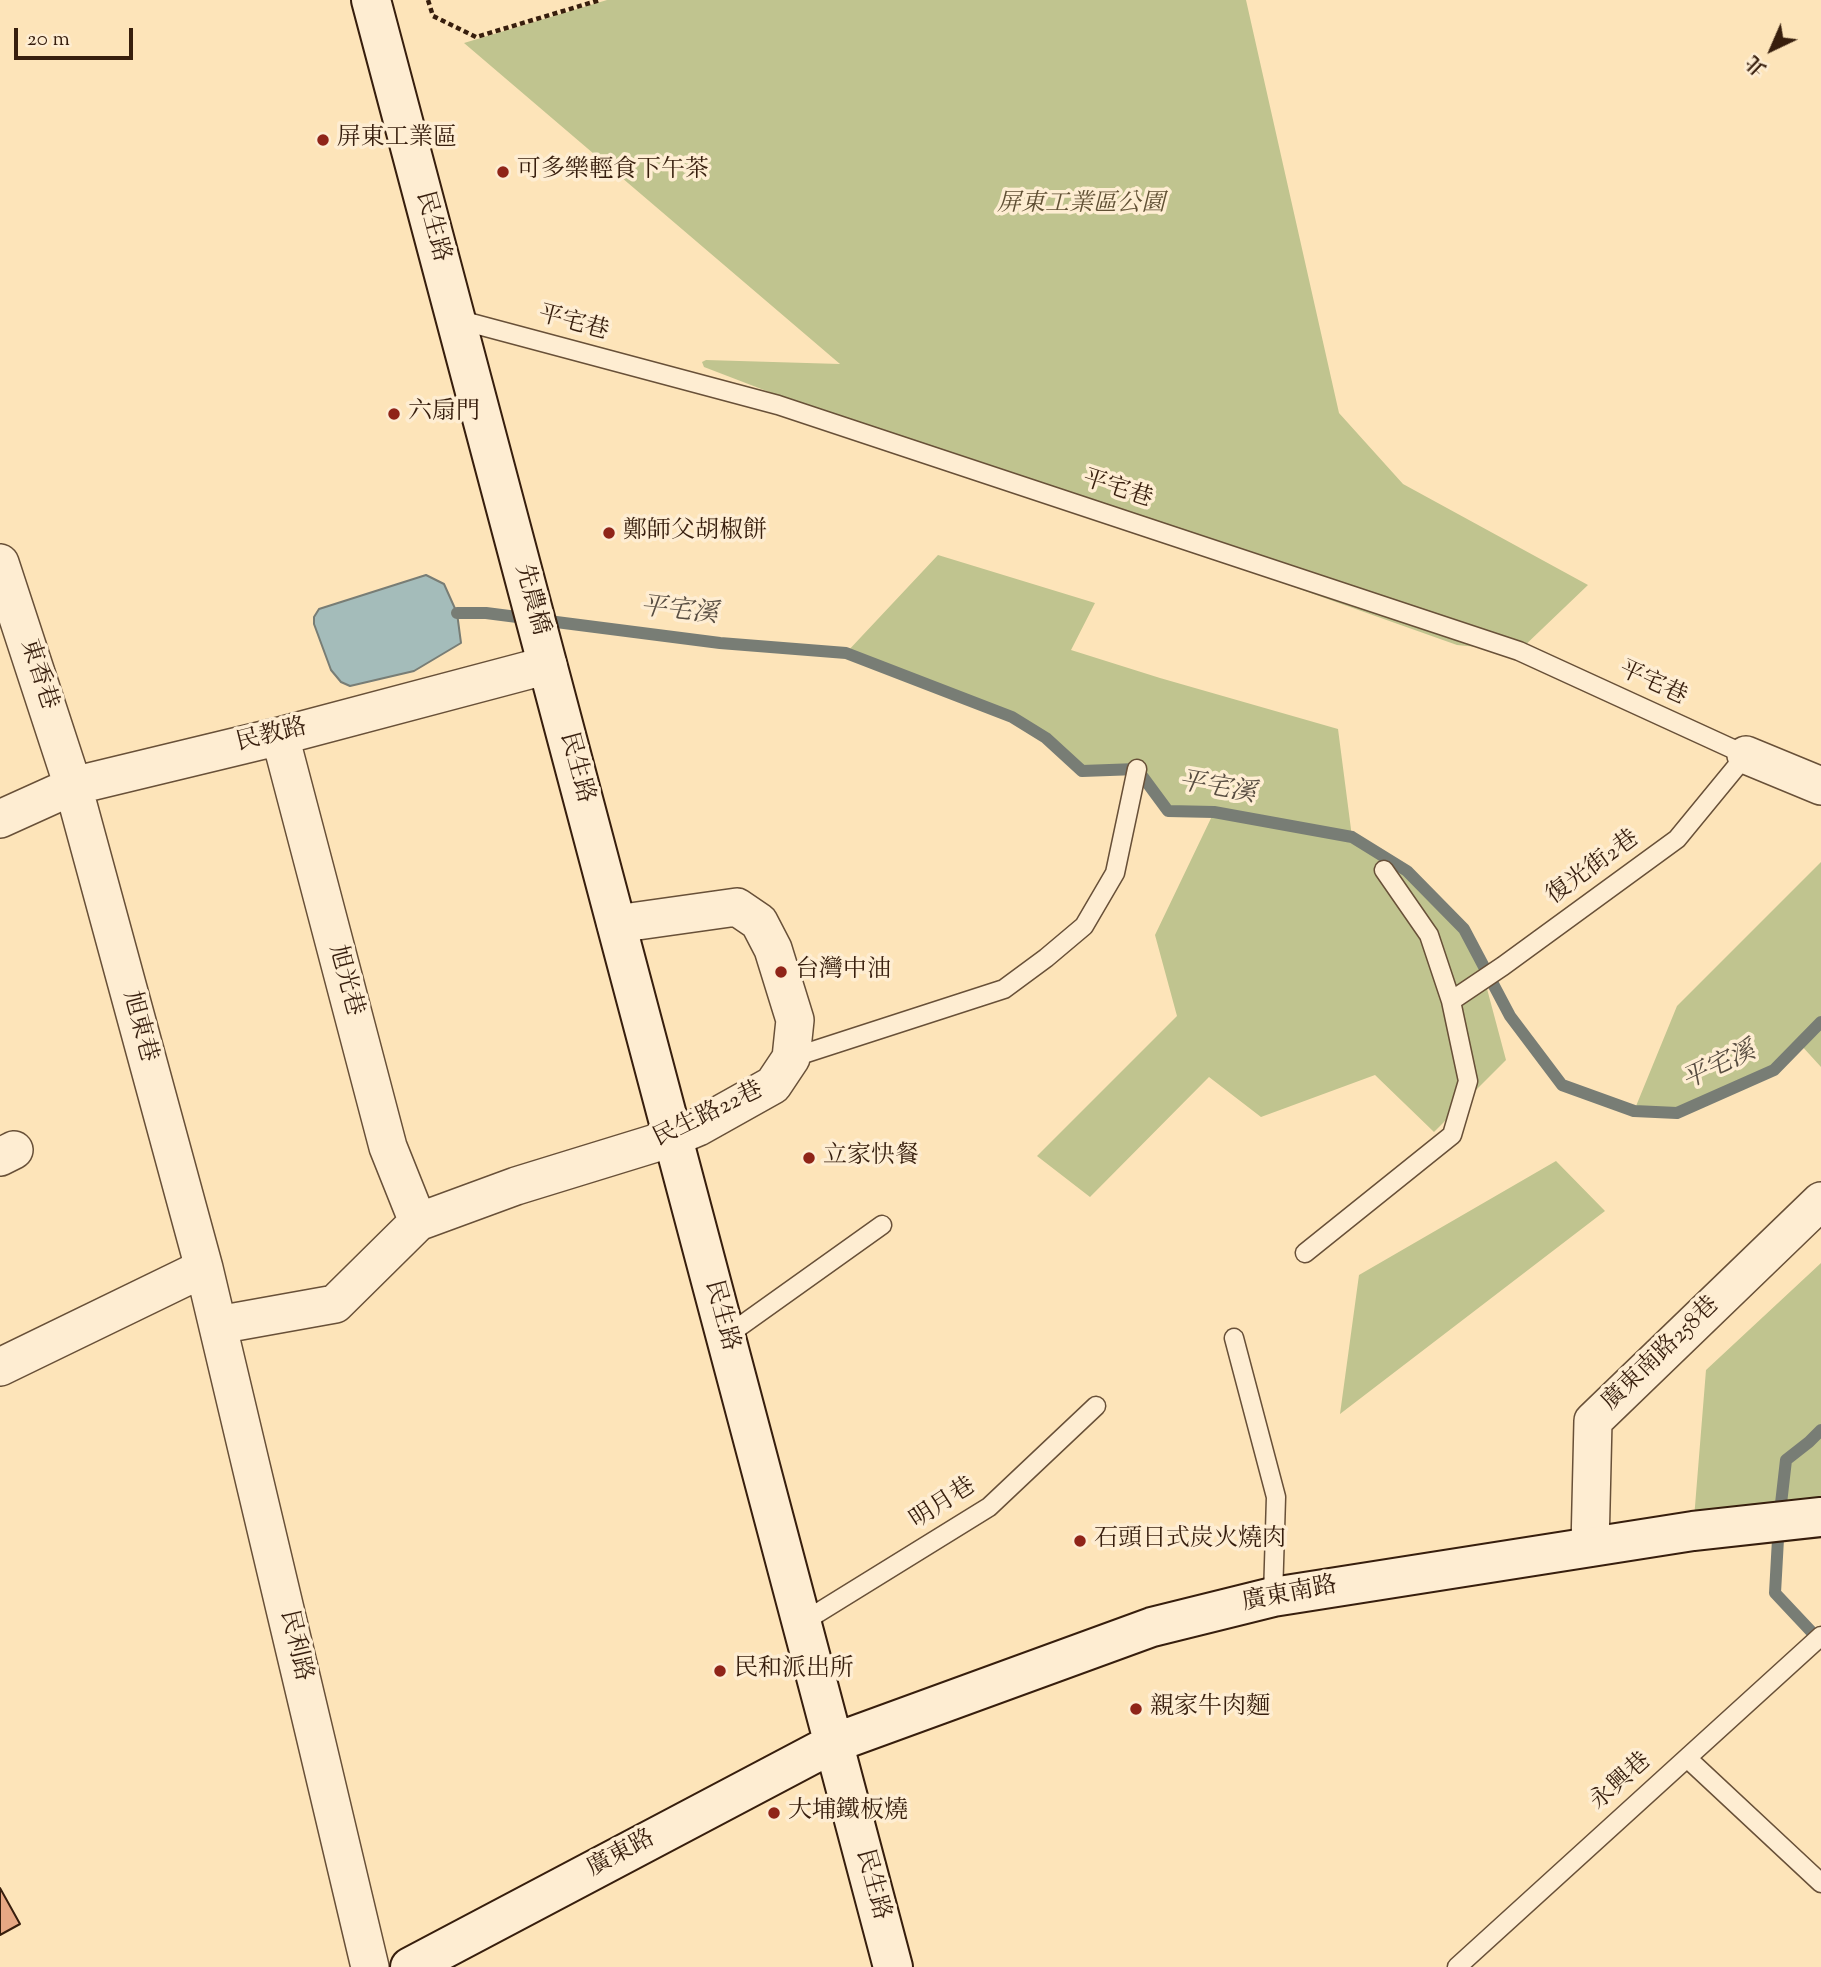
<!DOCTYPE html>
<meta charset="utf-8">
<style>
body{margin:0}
#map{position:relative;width:1821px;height:1967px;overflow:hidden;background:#fde4b9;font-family:"Sorts Mill Goudy","Noto Serif TC",serif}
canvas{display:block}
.north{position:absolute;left:1737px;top:14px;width:70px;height:70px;-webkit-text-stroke:5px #feedd2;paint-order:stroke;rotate:224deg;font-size:19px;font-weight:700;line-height:28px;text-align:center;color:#371e0d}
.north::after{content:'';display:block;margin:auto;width:24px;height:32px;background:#371e0d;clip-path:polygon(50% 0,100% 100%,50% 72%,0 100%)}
.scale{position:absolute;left:14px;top:28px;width:119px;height:32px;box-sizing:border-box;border:4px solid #371e0d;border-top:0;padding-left:9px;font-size:21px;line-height:24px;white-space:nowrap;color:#371e0d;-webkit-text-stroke:5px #feedd2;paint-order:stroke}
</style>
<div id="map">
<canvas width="1821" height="1967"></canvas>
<div class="north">北</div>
<div class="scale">20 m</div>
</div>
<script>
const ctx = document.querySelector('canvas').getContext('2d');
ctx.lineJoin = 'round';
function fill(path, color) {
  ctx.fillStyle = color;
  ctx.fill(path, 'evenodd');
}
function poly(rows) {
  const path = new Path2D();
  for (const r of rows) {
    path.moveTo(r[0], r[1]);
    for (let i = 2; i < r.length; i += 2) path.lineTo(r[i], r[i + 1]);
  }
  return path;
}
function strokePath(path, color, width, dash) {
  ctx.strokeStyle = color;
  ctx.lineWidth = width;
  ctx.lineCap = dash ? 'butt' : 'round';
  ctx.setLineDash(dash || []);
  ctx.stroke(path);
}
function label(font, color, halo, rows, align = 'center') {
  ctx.font = font + ' "Sorts Mill Goudy","Noto Serif TC",serif';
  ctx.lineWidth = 7;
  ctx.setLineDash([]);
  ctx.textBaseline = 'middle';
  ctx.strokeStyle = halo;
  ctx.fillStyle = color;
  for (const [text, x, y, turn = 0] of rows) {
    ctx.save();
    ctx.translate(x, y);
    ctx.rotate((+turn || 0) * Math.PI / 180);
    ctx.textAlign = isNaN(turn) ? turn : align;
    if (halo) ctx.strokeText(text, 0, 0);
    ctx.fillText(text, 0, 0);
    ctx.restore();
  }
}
fill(poly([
 [607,0,1246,0,1339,413,1403,484,1588,585,1519,651,1457,645,1074,509,704,367,702,362,706,360,840,364,464,43],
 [938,555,1095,603,1071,650,1160,678,1338,729,1352,837,1407,871,1464,929,1482,970,1506,1060,1434,1132,1375,1075,1261,1117,1209,1077,1090,1197,1037,1156,1177,1016,1155,935,1214,812,1168,811,1137,769,1082,771,1046,738,1012,717,846,653],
 [1821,862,1821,1067,1800,1044,1774,1070,1677,1113,1634,1111,1677,1006],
 [1556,1161,1605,1211,1340,1414,1359,1275],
 [1821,1263,1821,1517,1693,1531,1706,1370]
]), '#c0c48f');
const water = poly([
 [426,575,444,584,457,613,461,643,414,671,350,686,341,682,331,670,314,624,314,617,319,609,426,575]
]);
fill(water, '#a4bcba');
strokePath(water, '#787d75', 2);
strokePath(poly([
 [457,613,486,613,720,643,846,653,1012,717,1046,738,1082,771,1137,769,1168,811,1214,812,1352,837,1407,871,1464,929,1510,1016,1562,1085,1634,1111,1677,1113,1774,1070,1821,1022],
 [1821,1430,1809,1442,1786,1460,1779,1521,1775,1593,1821,1642]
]), '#787d75', 12);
const building = poly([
 [0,1888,20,1924,0,1935,0,1888]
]);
fill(building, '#e7a884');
strokePath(building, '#371e0d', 2);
const lane = poly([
 [456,319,778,405,1519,651,1746,755,1677,839,1503,966,1451,1001],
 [791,1058,1004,989,1046,958,1084,926,1115,873,1137,769],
 [1305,1253,1452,1135,1468,1081,1451,1001,1429,935,1384,870],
 [725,1337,882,1225],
 [1234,1338,1276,1497,1273,1597],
 [803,1622,989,1507,1096,1406],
 [1687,1758,1821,1883],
 [1457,1967,1821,1636]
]);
const street = poly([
 [0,563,73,786,204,1268,370,1967],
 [280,736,388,1147,418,1222],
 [1746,755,1821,786],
 [0,819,73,786,280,736,548,665],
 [0,1157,14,1150],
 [218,1325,335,1304,418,1222,516,1186,672,1138,698,1127,773,1085,791,1058,795,1020,773,949,759,922,737,907,616,924],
 [0,1367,204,1268],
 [1590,1547,1593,1421,1821,1201]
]);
const secondary = poly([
 [371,0,893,1967],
 [410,1967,834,1743,1152,1627,1273,1597,1693,1531,1821,1517]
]);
strokePath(lane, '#685038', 21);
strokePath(street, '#685038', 40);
strokePath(secondary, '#371e0d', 42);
strokePath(poly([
 [428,0,433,16,476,37,600,0]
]), '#371e0d', 4.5, [5, 3.5]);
strokePath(lane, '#feedd2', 18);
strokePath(street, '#feedd2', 37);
strokePath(secondary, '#feedd2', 38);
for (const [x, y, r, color] of [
 [323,140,7,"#8f2418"],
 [503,172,7,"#8f2418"],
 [394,414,7,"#8f2418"],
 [609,533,7,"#8f2418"],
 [781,972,7,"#8f2418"],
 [809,1158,7,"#8f2418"],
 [1080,1541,7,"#8f2418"],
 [720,1671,7,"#8f2418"],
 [1136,1709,7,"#8f2418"],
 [774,1813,7,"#8f2418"]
]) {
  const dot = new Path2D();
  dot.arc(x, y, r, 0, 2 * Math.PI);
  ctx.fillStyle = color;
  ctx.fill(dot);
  strokePath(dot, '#feedd2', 2.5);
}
label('24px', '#371e0d', '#feedd2', [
 ["屏東工業區",337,140],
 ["可多樂輕食下午茶",517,172],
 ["六扇門",408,414],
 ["鄭師父胡椒餅",623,533],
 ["台灣中油",795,972],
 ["立家快餐",823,1158],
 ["石頭日式炭火燒肉",1094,1541],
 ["民和派出所",734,1671],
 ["親家牛肉麵",1150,1709],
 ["大埔鐵板燒",788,1813]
], 'left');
label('italic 24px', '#605034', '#feedd2', [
 ["屏東工業區公園",1081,206]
]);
label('24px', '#371e0d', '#feedd2', [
 ["民生路",431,227,75],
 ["平宅巷",573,325,15],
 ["平宅巷",1117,491,18],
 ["先農橋",530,600,75],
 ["東香巷",37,675,72],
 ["平宅巷",1652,685,25],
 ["民教路",272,737,-14],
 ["民生路",575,768,75],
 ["復光街2巷",1594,869,-36],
 ["旭光巷",344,981,75],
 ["旭東巷",138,1027,75],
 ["民生路22巷",709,1116,-26],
 ["民生路",720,1316,75],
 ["廣東南路258巷",1662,1355,-44],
 ["明月巷",944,1505,-33],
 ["廣東南路",1290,1596,-11],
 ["民利路",294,1646,77],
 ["永興巷",1622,1783,-42],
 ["廣東路",622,1855,-28],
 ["民生路",871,1885,75]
]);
label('italic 26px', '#584d41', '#feedd2', [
 ["平宅溪",679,613,6],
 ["平宅溪",1217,790,10],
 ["平宅溪",1720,1068,-25]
]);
</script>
